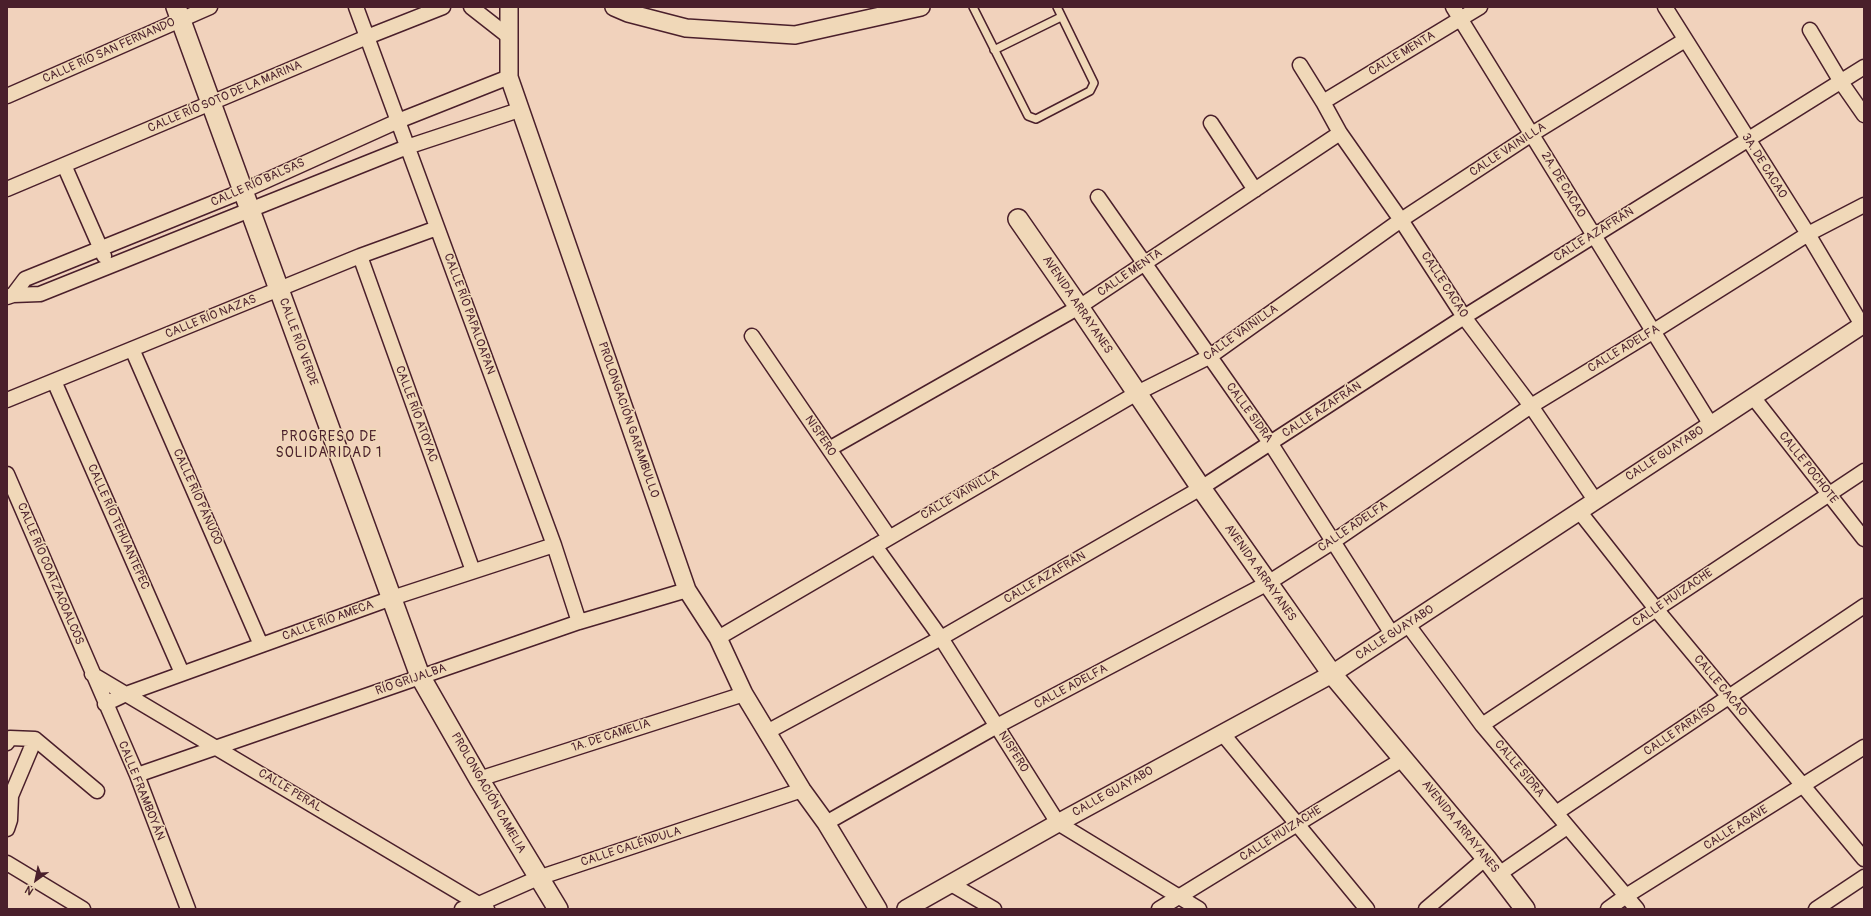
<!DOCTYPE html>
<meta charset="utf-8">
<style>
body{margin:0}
#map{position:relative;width:1871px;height:916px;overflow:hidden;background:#f1d2bc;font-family:Pangolin,sans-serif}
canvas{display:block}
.frame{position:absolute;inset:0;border:8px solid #4a1f2b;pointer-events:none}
.north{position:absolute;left:16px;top:860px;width:40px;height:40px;-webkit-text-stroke:3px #f0d8b8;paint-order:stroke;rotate:213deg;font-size:11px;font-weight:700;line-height:16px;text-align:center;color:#4a1f2b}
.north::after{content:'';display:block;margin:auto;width:14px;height:18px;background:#4a1f2b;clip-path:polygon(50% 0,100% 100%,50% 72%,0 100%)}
</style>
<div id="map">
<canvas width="1871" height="916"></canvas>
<div class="frame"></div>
<div class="north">N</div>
</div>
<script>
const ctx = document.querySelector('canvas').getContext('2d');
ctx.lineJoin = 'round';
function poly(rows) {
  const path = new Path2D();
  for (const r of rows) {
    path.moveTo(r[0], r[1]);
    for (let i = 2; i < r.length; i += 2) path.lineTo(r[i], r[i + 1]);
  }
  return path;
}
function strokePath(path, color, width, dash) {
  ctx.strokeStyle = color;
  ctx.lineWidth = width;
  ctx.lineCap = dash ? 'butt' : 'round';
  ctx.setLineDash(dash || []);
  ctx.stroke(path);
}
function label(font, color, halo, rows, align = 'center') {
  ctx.font = font + ' Pangolin,sans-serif';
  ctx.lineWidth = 3;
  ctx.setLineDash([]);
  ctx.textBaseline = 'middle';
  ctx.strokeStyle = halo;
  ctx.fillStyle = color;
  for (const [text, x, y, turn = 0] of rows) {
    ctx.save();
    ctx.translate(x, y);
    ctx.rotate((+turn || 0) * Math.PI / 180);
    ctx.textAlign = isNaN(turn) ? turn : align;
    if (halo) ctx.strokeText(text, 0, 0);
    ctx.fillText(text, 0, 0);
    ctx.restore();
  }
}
const service = poly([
 [973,7,1028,116,1036,119,1090,91,1094,83,1057,7],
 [994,50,1061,17]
]);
const minor = poly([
 [356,7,554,545,579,622],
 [471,7,508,36],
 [1453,7,1711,425],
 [1665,7,1808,234,1862,325],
 [1810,30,1841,82,1864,115],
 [1300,65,1323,102,1340,133,1401,220,1464,317,1531,406,1595,500],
 [7,96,210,7],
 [1323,102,1480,7],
 [1211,123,1255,190],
 [64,165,104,256],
 [7,189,367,37,443,7],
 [1098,197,1271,444,1392,634],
 [360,256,473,571],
 [13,295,25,279,243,191,398,121,509,77],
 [7,297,13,295,40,294,407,147,519,110],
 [752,336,889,537],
 [132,349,261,645],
 [54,381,182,673],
 [1753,397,1864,539],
 [7,400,360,256,437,228],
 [829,449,1079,307,1340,133],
 [7,474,137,775,188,909],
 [1579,511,1656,609,1864,859],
 [875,546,941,638,1058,823,1199,909],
 [1408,625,1482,725,1637,909],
 [718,638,1137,393,1209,357,1401,220,1532,134,1685,40],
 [92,674,487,909],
 [105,704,126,694,392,598,554,545],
 [1482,725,1864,471],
 [767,732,941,638,1201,488,1464,317,1864,67],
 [1222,733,1367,909],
 [7,743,10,738,35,739,97,791],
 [137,775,579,622,687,590],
 [479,779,744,694],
 [1556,813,1864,606],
 [826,823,997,726,1268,583,1334,541,1531,406,1654,331,1808,234,1864,205],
 [7,829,10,820,11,796,35,739],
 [7,863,83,909],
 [1499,874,1567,827],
 [951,884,994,909],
 [462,909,479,904,538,878,802,790],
 [1159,909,1403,759],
 [1426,909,1486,858],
 [1608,909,1626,896,1864,747],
 [1816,909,1864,877]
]);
const tertiary = poly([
 [509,7,509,77,687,590,718,638,744,694,802,790,826,823,878,909],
 [614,7,628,13,686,28,795,35,921,7],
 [906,909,1058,823,1332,674,1864,324]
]);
const secondary = poly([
 [176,7,420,676,479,779,558,909],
 [1018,219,1079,307,1201,488,1332,674,1486,858,1525,909]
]);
strokePath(service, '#4a1f2b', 10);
strokePath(minor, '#4a1f2b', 17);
strokePath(tertiary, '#4a1f2b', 20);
strokePath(secondary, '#4a1f2b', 22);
strokePath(service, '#f0d8b8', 7);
strokePath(minor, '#f0d8b8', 14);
strokePath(tertiary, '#f0d8b8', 17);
strokePath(secondary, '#f0d8b8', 19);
label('12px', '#4a1f2b', '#f0d8b8', [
 ["CALLE RÍO SAN FERNANDO",109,51,-24],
 ["CALLE MENTA",1402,54,-31],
 ["CALLE RÍO SOTO DE LA MARINA",225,97,-23],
 ["CALLE VAINILLA",1508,150,-33],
 ["3A. DE CACAO",1764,166,58],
 ["CALLE RÍO BALSAS",258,183,-24],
 ["2A. DE CACAO",1563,185,59],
 ["CALLE AZAFRÁN",1594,235,-32],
 ["CALLE MENTA",1130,273,-34],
 ["CALLE CACAO",1444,285,57],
 ["AVENIDA ARRAYANES",1077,305,56],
 ["CALLE RÍO PAPALOAPAN",469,314,70],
 ["CALLE RÍO NAZAS",211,317,-22],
 ["CALLE VAINILLA",1241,333,-35],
 ["CALLE RÍO VERDE",298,342,70],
 ["CALLE ADELFA",1624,349,-31],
 ["CALLE AZAFRÁN",1322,410,-33],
 ["CALLE SIDRA",1249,413,54],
 ["CALLE RÍO ATOYAC",416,414,70],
 ["PROLONGACIÓN GARAMBULLO",628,420,71],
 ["NISPERO",820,436,56],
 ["CALLE GUAYABO",1665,454,-33],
 ["CALLE POCHOTE",1808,468,52],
 ["CALLE VAINILLA",960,495,-30],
 ["CALLE RÍO PÁNUCO",197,497,66],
 ["CALLE RÍO TEHUANTEPEC",118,527,66],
 ["CALLE ADELFA",1353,527,-34],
 ["AVENIDA ARRAYANES",1260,573,55],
 ["CALLE RÍO COATZACOALCOS",50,574,67],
 ["CALLE AZAFRÁN",1045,578,-30],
 ["CALLE HUIZACHE",1673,598,-34],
 ["CALLE RÍO AMECA",328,621,-20],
 ["CALLE GUAYABO",1395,633,-33],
 ["RÍO GRIJALBA",411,680,-19],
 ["CALLE CACAO",1720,686,50],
 ["CALLE ADELFA",1071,687,-28],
 ["CALLE PARAÍSO",1680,730,-34],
 ["1A. DE CAMELIA",611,736,-18],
 ["NISPERO",1013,752,58],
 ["CALLE SIDRA",1519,769,50],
 ["CALLE FRAMBOYÁN",141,791,68],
 ["CALLE PERAL",290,791,31],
 ["CALLE GUAYABO",1113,792,-29],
 ["PROLONGACIÓN CAMELIA",488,793,60],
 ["AVENIDA ARRAYANES",1460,827,51],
 ["CALLE AGAVE",1736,828,-32],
 ["CALLE HUIZACHE",1281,834,-32],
 ["CALLE CALÉNDULA",631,847,-18]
]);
ctx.letterSpacing = '1px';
label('14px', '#4a1f2b', '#f0d8b8', [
 ["PROGRESO DE",329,437],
 ["SOLIDARIDAD 1",329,453]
]);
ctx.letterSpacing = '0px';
</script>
